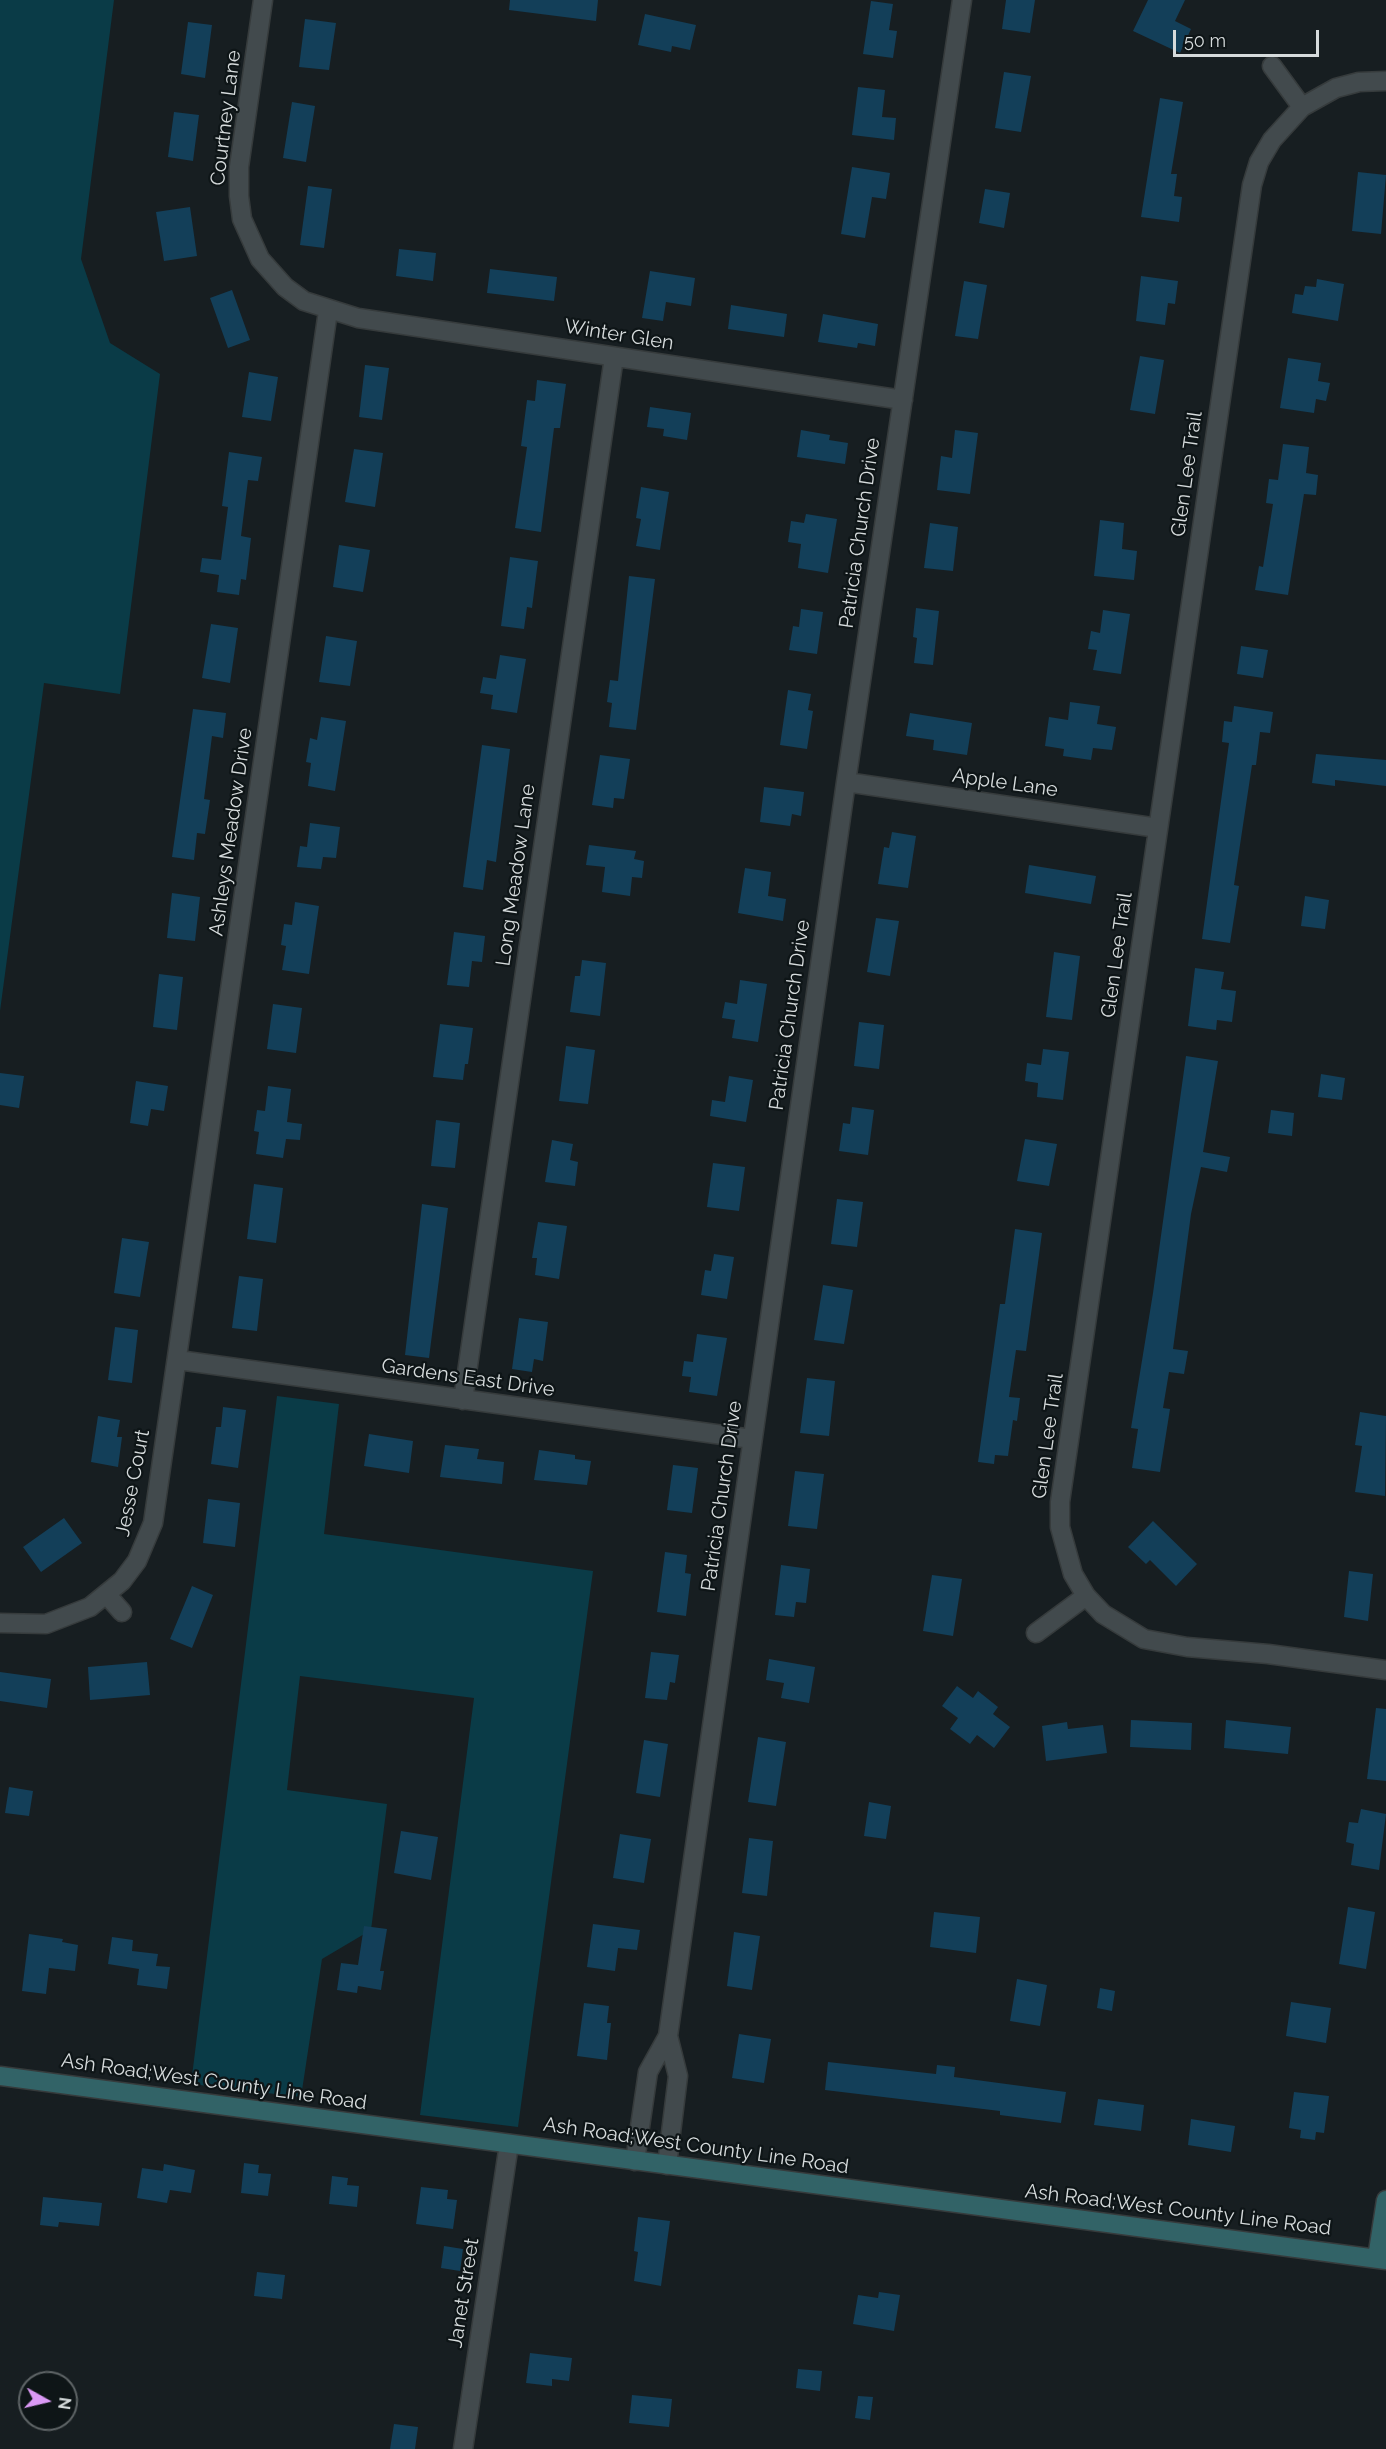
<!DOCTYPE html>
<style>
body{margin:0}
#map{position:relative;width:1386px;height:2449px;overflow:hidden;background:#171e21;font-family:Raleway,sans-serif}
canvas{display:block}
.north{position:absolute;left:18px;top:2371px;width:60px;height:60px;box-sizing:border-box;background:#0e1517;border:2px solid #5e6466;border-radius:50%;rotate:98deg;font-size:16px;font-weight:700;line-height:24px;text-align:center;color:#d6dbdc}
.north::after{content:'';display:block;margin:auto;width:21px;height:27px;background:#db99f5;clip-path:polygon(50% 0,100% 100%,50% 72%,0 100%)}
.scale{position:absolute;left:1173px;top:30px;width:146px;height:27px;box-sizing:border-box;border:3px solid #d6dbdc;border-top:0;padding-left:8px;font-size:18px;line-height:21px;white-space:nowrap;color:#d6dbdc;-webkit-text-stroke:4px #0e1517;paint-order:stroke}
</style>
<div id="map">
<canvas width="1386" height="2449"></canvas>
<div class="north">N</div>
<div class="scale">50 m</div>
</div>
<script>
const ctx = document.querySelector('canvas').getContext('2d');
ctx.lineJoin = 'round';
function fill(path, color) {
  ctx.fillStyle = color;
  ctx.fill(path, 'evenodd');
}
function poly(rows) {
  const path = new Path2D();
  for (const r of rows) {
    path.moveTo(r[0], r[1]);
    for (let i = 2; i < r.length; i += 2) path.lineTo(r[i], r[i + 1]);
  }
  return path;
}
function strokePath(path, color, width, dash) {
  ctx.strokeStyle = color;
  ctx.lineWidth = width;
  ctx.lineCap = dash ? 'butt' : 'round';
  ctx.setLineDash(dash || []);
  ctx.stroke(path);
}
function label(font, color, halo, rows, align = 'center') {
  ctx.font = font + ' Raleway,sans-serif';
  ctx.lineWidth = 4.5;
  ctx.setLineDash([]);
  ctx.textBaseline = 'middle';
  ctx.strokeStyle = halo;
  ctx.fillStyle = color;
  for (const [text, x, y, turn = 0] of rows) {
    ctx.save();
    ctx.translate(x, y);
    ctx.rotate((+turn || 0) * Math.PI / 180);
    ctx.textAlign = isNaN(turn) ? turn : align;
    if (halo) ctx.strokeText(text, 0, 0);
    ctx.fillText(text, 0, 0);
    ctx.restore();
  }
}
fill(poly([
 [0,0,114,0,81,259,110,343,160,374,120,694,44,683,0,1011],
 [277,1396,339,1404,324,1534,593,1571,518,2127,420,2115,474,1698,300,1676,287,1790,387,1804,371,1930,322,1959,301,2097,191,2084]
]), '#0a3b47');
fill(poly([
 [510,0,598,0,596,21,509,10],
 [1006,0,1035,0,1030,33,1002,29],
 [1148,0,1185,0,1175,21,1191,29,1180,53,1133,31],
 [871,1,893,4,889,30,897,31,893,58,863,54],
 [645,14,696,25,690,50,672,46,671,52,638,45],
 [305,19,336,23,329,70,299,67],
 [188,22,212,25,205,78,181,74],
 [1004,72,1031,76,1021,132,995,128],
 [858,87,885,90,882,117,896,118,894,140,852,135],
 [1160,98,1183,102,1171,174,1177,174,1174,196,1182,197,1179,222,1141,217],
 [292,102,315,106,306,162,283,158],
 [174,112,199,115,193,161,168,157],
 [852,167,890,173,886,199,872,197,865,238,841,234],
 [1358,172,1386,175,1381,234,1352,231],
 [308,186,332,189,324,248,300,245],
 [985,189,1010,193,1004,228,979,223],
 [190,207,197,256,164,261,156,212],
 [399,249,436,253,433,281,396,276],
 [490,269,557,277,554,301,487,293],
 [650,271,695,278,691,306,666,302,663,321,642,318],
 [1141,276,1178,281,1175,304,1168,303,1165,325,1136,321],
 [1317,279,1344,284,1338,321,1292,313,1295,294,1303,295,1305,286,1316,287],
 [964,281,987,285,978,339,955,336],
 [232,290,250,340,228,348,210,298],
 [731,305,787,314,784,337,728,329],
 [823,314,878,324,875,346,858,343,857,348,818,342],
 [1140,356,1164,360,1155,414,1130,410],
 [1288,358,1321,363,1318,381,1330,383,1326,401,1316,399,1314,413,1280,408],
 [365,365,389,368,382,420,359,417],
 [249,372,278,377,271,421,242,417],
 [537,380,566,384,560,428,554,428,541,532,515,528,527,447,521,446,527,400,535,401],
 [650,407,691,413,687,440,663,436,664,429,647,427],
 [801,430,830,435,829,440,848,443,845,464,797,457],
 [955,430,978,433,970,494,937,490,941,456,952,458],
 [1283,444,1309,447,1306,473,1318,475,1316,495,1304,494,1288,595,1255,590,1259,566,1263,567,1273,504,1266,503,1269,479,1278,480],
 [354,449,383,453,375,507,345,502],
 [229,452,262,457,258,481,248,480,241,536,251,538,246,580,241,579,239,595,217,592,219,575,200,572,202,558,221,560,228,507,222,506],
 [641,487,669,492,660,550,636,546,641,519,636,518],
 [806,514,837,519,828,573,798,568,801,544,788,542,791,521,804,523],
 [1100,520,1124,523,1122,549,1137,551,1134,580,1094,576],
 [930,523,958,527,953,571,924,568],
 [339,545,370,550,363,592,333,587],
 [510,557,538,561,532,608,527,607,524,629,501,626],
 [629,576,655,579,636,730,609,727,612,703,607,702,610,680,618,681],
 [916,608,939,611,933,665,914,663,917,638,913,637],
 [801,609,823,612,817,654,789,650,793,626,799,627],
 [1103,610,1130,614,1121,674,1093,670,1097,650,1088,649,1091,631,1100,633],
 [211,624,238,628,230,683,202,678],
 [326,636,357,641,350,686,319,682],
 [1241,646,1268,650,1263,678,1237,674],
 [500,655,526,659,517,713,491,709,493,695,480,693,483,677,496,679],
 [788,690,811,694,808,710,813,711,807,749,780,745],
 [1070,702,1100,706,1097,724,1116,727,1112,750,1093,748,1091,760,1063,756,1064,749,1045,746,1049,717,1068,720],
 [1234,706,1273,712,1270,733,1260,732,1256,765,1252,765,1234,885,1239,886,1230,943,1202,939,1229,743,1222,742,1224,721,1232,722],
 [193,709,226,713,223,738,212,736,204,799,210,800,205,834,197,833,194,860,172,857],
 [910,713,972,723,967,755,933,750,934,740,906,736],
 [321,717,346,721,335,791,308,786,311,763,306,762,310,738,317,740],
 [482,745,510,749,496,862,487,860,483,890,463,887],
 [1316,754,1386,760,1386,786,1335,780,1335,786,1312,783],
 [600,755,630,759,624,799,614,798,613,808,592,805],
 [764,787,804,792,801,816,792,814,790,826,760,822],
 [310,823,340,827,336,858,323,857,321,869,297,867,300,846,307,847],
 [892,832,916,836,908,888,878,884,884,847,889,848],
 [589,845,636,851,634,859,644,861,642,878,632,877,630,896,602,892,605,867,586,865],
 [1029,865,1096,876,1091,904,1025,893],
 [745,868,771,872,768,896,786,899,783,921,738,913],
 [172,893,200,897,195,941,167,938],
 [1305,896,1329,900,1325,929,1301,926],
 [295,902,319,906,309,974,282,970,286,946,281,945,284,924,292,925],
 [876,918,899,921,890,976,867,972],
 [454,932,485,936,482,962,472,961,469,987,447,985],
 [1054,952,1080,956,1072,1020,1046,1017],
 [582,960,606,963,600,1016,570,1012,575,976,580,976],
 [1195,968,1224,972,1221,989,1236,991,1232,1022,1217,1020,1216,1030,1188,1026],
 [159,974,183,977,177,1030,153,1027],
 [740,980,767,984,758,1042,732,1038,735,1020,722,1018,725,1002,737,1004],
 [273,1004,302,1008,296,1053,267,1049],
 [859,1022,884,1025,879,1069,854,1066],
 [440,1024,473,1028,468,1064,465,1064,463,1080,433,1077],
 [566,1046,595,1050,588,1104,559,1101],
 [1043,1049,1069,1052,1063,1100,1037,1097,1038,1083,1025,1081,1027,1063,1041,1065],
 [1186,1056,1218,1061,1203,1152,1230,1157,1227,1172,1201,1167,1191,1214,1173,1349,1188,1351,1184,1374,1169,1372,1163,1408,1170,1409,1160,1472,1132,1468,1138,1429,1131,1428,1153,1293],
 [0,1073,24,1076,19,1108,0,1105],
 [1321,1074,1345,1078,1342,1100,1318,1097],
 [729,1076,753,1080,746,1122,710,1116,712,1100,725,1102],
 [136,1081,168,1086,164,1111,151,1109,148,1126,130,1123],
 [268,1086,291,1089,287,1122,302,1124,300,1140,286,1139,283,1158,256,1154,259,1132,254,1131,257,1110,265,1111],
 [852,1107,874,1110,868,1155,839,1151,843,1123,850,1124],
 [1271,1110,1294,1113,1292,1136,1268,1133],
 [436,1120,460,1123,455,1168,431,1166],
 [1025,1139,1057,1144,1049,1186,1017,1181],
 [552,1140,573,1144,570,1160,578,1162,575,1186,545,1182],
 [713,1163,745,1167,739,1211,707,1207],
 [254,1184,283,1188,276,1243,247,1239],
 [837,1199,863,1202,857,1247,831,1244],
 [422,1204,448,1208,429,1358,405,1355],
 [538,1222,567,1226,559,1279,535,1275,537,1258,532,1258],
 [1015,1229,1042,1233,1026,1351,1016,1350,1009,1397,1020,1398,1017,1421,1013,1420,1008,1456,995,1455,994,1464,978,1462,1000,1304,1005,1304],
 [122,1238,149,1242,140,1297,114,1293],
 [714,1254,734,1257,727,1299,701,1295,705,1270,711,1271],
 [239,1276,263,1279,257,1331,232,1328],
 [823,1285,853,1290,844,1344,814,1340],
 [519,1318,548,1322,543,1361,534,1359,532,1372,512,1369],
 [115,1327,138,1330,132,1383,108,1380],
 [697,1334,727,1338,717,1396,689,1392,691,1377,682,1376,684,1361,693,1362],
 [807,1378,835,1381,829,1436,800,1433],
 [223,1407,246,1410,238,1468,211,1464,216,1427,221,1427],
 [1360,1412,1386,1416,1385,1496,1355,1492,1362,1446,1355,1445],
 [98,1416,120,1420,117,1437,122,1437,118,1467,91,1462],
 [369,1434,413,1441,409,1473,364,1466],
 [445,1445,479,1449,477,1459,504,1462,502,1484,440,1477],
 [539,1450,575,1455,575,1459,591,1461,587,1485,534,1480],
 [673,1465,698,1468,692,1513,667,1510],
 [795,1471,824,1474,817,1529,788,1526],
 [208,1499,240,1503,235,1547,203,1543],
 [64,1518,82,1543,41,1572,23,1547],
 [1153,1521,1197,1564,1176,1586,1150,1560,1146,1564,1128,1547],
 [665,1552,687,1555,685,1573,691,1574,686,1616,657,1612],
 [781,1565,810,1569,806,1603,796,1602,794,1617,775,1615],
 [1349,1571,1373,1574,1368,1621,1344,1617],
 [932,1575,962,1579,953,1636,923,1631],
 [192,1586,213,1595,192,1648,170,1639],
 [651,1652,679,1655,675,1683,670,1682,667,1700,645,1698],
 [769,1659,815,1667,809,1703,781,1698,784,1683,766,1680],
 [147,1662,150,1695,90,1700,88,1667],
 [0,1672,51,1679,47,1708,0,1701],
 [957,1686,973,1698,978,1691,998,1707,993,1714,1010,1727,994,1748,977,1735,970,1744,950,1729,958,1718,942,1706],
 [1376,1708,1386,1709,1386,1781,1367,1779],
 [1131,1720,1192,1723,1191,1750,1130,1747],
 [1226,1720,1291,1727,1288,1754,1224,1748],
 [1067,1722,1068,1729,1103,1725,1107,1753,1046,1761,1042,1726],
 [758,1737,786,1742,776,1806,748,1802],
 [644,1740,668,1744,660,1797,636,1793],
 [9,1787,33,1791,29,1816,5,1813],
 [869,1802,891,1806,886,1839,864,1836],
 [1361,1809,1386,1814,1379,1870,1351,1865,1354,1844,1346,1842,1349,1822,1358,1823],
 [401,1831,438,1837,431,1880,394,1873],
 [620,1834,651,1839,644,1883,613,1878],
 [749,1838,773,1841,767,1896,742,1893],
 [1348,1907,1375,1912,1366,1969,1339,1964],
 [934,1912,980,1917,976,1953,930,1947],
 [593,1924,640,1930,637,1950,618,1948,615,1971,587,1967],
 [364,1926,387,1929,380,1971,384,1971,381,1990,358,1986,357,1993,337,1990,341,1963,358,1965],
 [734,1932,760,1936,752,1990,727,1986],
 [29,1934,63,1939,62,1942,78,1945,75,1971,49,1968,46,1994,22,1991],
 [112,1937,133,1940,132,1951,158,1954,156,1966,170,1967,167,1989,137,1985,139,1969,108,1964],
 [1017,1979,1047,1985,1040,2026,1010,2021],
 [1100,1988,1115,1991,1112,2011,1097,2008],
 [1291,2002,1331,2008,1326,2043,1286,2036],
 [584,2003,609,2006,607,2023,611,2023,607,2060,577,2056],
 [739,2034,771,2039,764,2083,732,2078],
 [828,2062,936,2074,937,2065,955,2067,954,2077,1066,2092,1061,2123,1000,2115,1000,2111,825,2090],
 [1294,2092,1329,2096,1324,2133,1316,2132,1315,2140,1300,2138,1301,2130,1289,2128],
 [1098,2099,1144,2105,1141,2131,1094,2125],
 [1191,2119,1235,2126,1231,2152,1188,2145],
 [244,2163,259,2165,258,2173,271,2174,268,2196,241,2193],
 [164,2164,195,2170,191,2193,170,2190,167,2203,137,2198,142,2168,163,2171],
 [332,2176,348,2178,347,2185,359,2186,357,2207,329,2204],
 [421,2187,448,2190,447,2199,457,2200,453,2229,416,2224],
 [43,2197,102,2203,99,2226,59,2222,58,2227,40,2225],
 [638,2217,670,2221,661,2286,634,2281,638,2252,634,2251],
 [444,2246,463,2249,460,2271,441,2268],
 [257,2272,285,2275,282,2299,254,2296],
 [879,2292,900,2295,894,2331,853,2324,858,2295,878,2298],
 [530,2353,572,2358,569,2381,552,2379,552,2386,526,2383],
 [798,2369,822,2371,820,2391,796,2388],
 [632,2395,672,2399,669,2427,629,2423],
 [858,2396,873,2397,870,2420,855,2418],
 [394,2424,418,2427,415,2449,390,2449]
]), '#133f59');
const street = poly([
 [263,0,239,167,239,196,242,219,260,259,285,287,304,301,358,318,903,400],
 [1272,66,1302,107],
 [1386,81,1359,82,1336,88,1302,107,1272,140,1259,162,1252,185,1060,1502,1060,1527,1073,1574,1086,1596,1103,1614,1144,1639,1187,1647,1268,1654,1386,1670],
 [846,782,1158,828],
 [178,1360,752,1439],
 [463,1400,614,357],
 [107,1595,122,1612],
 [0,1623,46,1624,90,1607,122,1581,137,1561,153,1523,328,311],
 [1036,1633,1086,1596],
 [635,2161,648,2072,668,2036,846,782,962,0],
 [667,2165,678,2076,668,2036],
 [463,2449,509,2144]
]);
const secondary = poly([
 [0,2076,1386,2260],
 [1377,2258,1386,2200]
]);
strokePath(street, '#363b3c', 21);
strokePath(secondary, '#363b3c', 21);
strokePath(street, '#424a4d', 18);
strokePath(secondary, '#326367', 18);
label('20px', '#d6dbdc', '#0e1517', [
 ["Courtney Lane",226,118,-83],
 ["Winter Glen",619,335,9],
 ["Glen Lee Trail",1187,474,-82],
 ["Patricia Church Drive",860,533,-82],
 ["Apple Lane",1005,783,8],
 ["Ashleys Meadow Drive",231,832,-82],
 ["Long Meadow Lane",516,875,-82],
 ["Glen Lee Trail",1117,955,-82],
 ["Patricia Church Drive",790,1015,-82],
 ["Gardens East Drive",468,1378,8],
 ["Glen Lee Trail",1048,1436,-82],
 ["Jesse Court",133,1483,-79],
 ["Patricia Church Drive",722,1496,-82],
 ["Ash Road;West County Line Road",214,2082,8],
 ["Ash Road;West County Line Road",696,2146,8],
 ["Ash Road;West County Line Road",1178,2210,7],
 ["Janet Street",464,2293,-81]
]);
</script>
